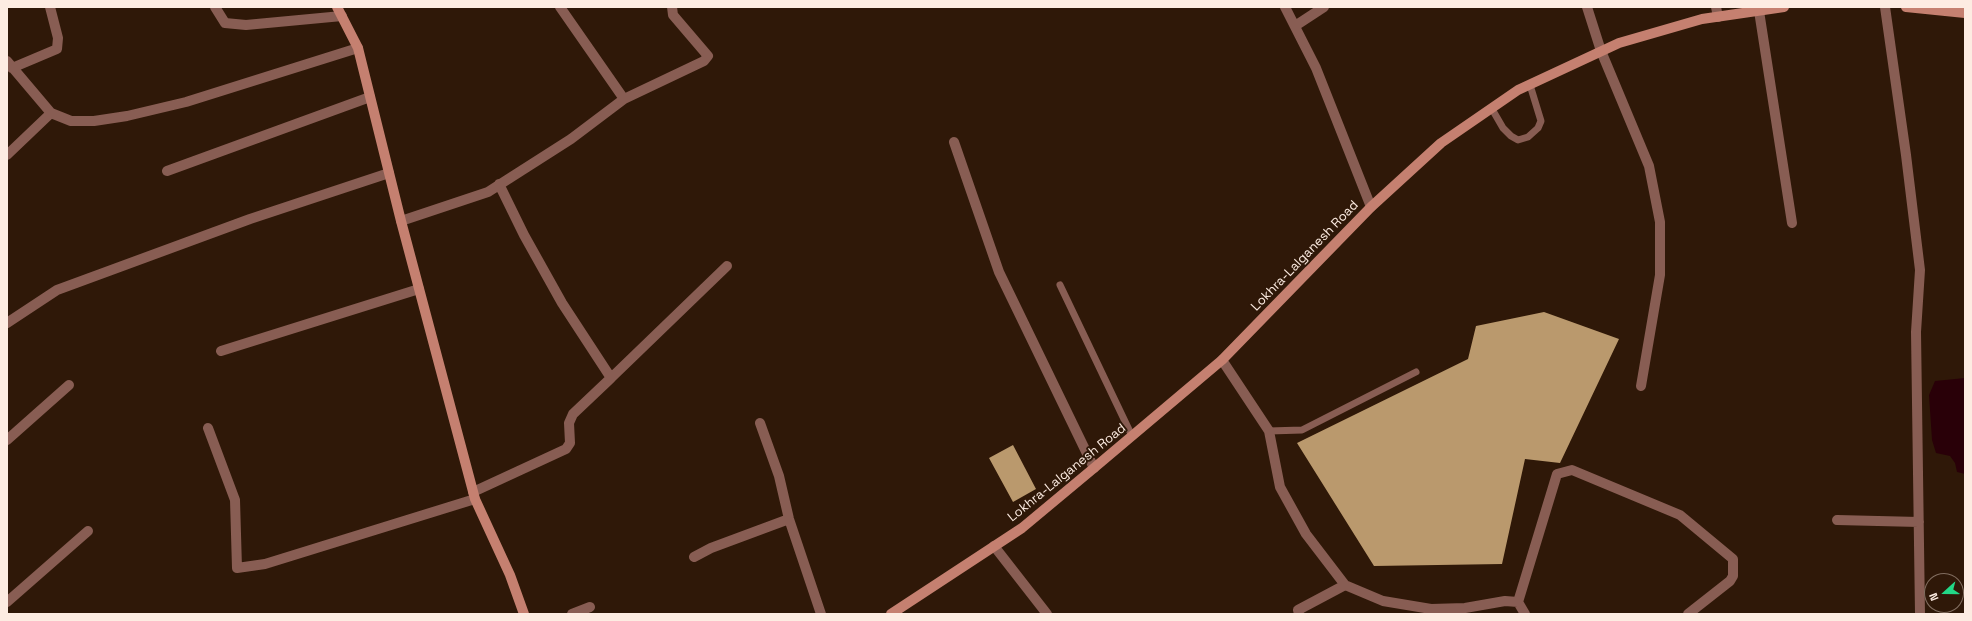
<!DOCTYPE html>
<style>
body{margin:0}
#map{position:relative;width:1972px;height:621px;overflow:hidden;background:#2f1808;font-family:"Space Grotesk",sans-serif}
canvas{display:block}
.frame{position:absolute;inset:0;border:8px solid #fdece2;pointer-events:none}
.north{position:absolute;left:1924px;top:573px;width:40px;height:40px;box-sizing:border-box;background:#2f1808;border:1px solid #816d5f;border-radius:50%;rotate:249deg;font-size:11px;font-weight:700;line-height:16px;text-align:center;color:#fdece2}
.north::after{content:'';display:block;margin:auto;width:14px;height:18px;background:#22d887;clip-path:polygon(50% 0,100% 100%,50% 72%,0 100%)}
</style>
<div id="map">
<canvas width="1972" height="621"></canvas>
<div class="frame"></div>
<div class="north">N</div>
</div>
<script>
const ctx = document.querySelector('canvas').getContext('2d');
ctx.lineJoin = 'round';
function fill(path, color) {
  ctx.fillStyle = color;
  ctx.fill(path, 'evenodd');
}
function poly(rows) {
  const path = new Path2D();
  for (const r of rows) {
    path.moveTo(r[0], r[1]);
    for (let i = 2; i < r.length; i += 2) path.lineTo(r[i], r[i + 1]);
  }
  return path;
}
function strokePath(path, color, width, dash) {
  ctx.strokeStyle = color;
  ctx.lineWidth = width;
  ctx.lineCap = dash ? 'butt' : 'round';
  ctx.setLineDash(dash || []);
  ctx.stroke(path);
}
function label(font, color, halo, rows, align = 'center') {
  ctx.font = font + ' "Space Grotesk",sans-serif';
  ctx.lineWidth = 4;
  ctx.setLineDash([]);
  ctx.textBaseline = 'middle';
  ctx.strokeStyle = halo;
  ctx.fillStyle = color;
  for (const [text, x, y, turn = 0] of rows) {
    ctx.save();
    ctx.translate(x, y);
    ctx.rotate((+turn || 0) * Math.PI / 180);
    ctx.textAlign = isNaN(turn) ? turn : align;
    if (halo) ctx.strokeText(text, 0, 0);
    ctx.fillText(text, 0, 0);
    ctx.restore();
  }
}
fill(poly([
 [1965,378,1965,474,1957,472,1955,463,1950,456,1936,453,1932,440,1929,395,1935,381]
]), '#290008');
fill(poly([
 [1544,312,1619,339,1560,463,1525,459,1502,564,1374,566,1297,443,1468,359,1476,326],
 [1013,445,1036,489,1013,502,989,458]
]), '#ba996d');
strokePath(poly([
 [1492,109,1503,128,1511,136,1518,140,1528,137,1538,128,1541,121,1530,85],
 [1060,285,1132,436],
 [1269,431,1302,430,1416,372]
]), '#885d53', 7);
strokePath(poly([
 [215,7,225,23,246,25,342,16],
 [1285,7,1316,68,1371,207],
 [1587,7,1601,51,1649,166,1660,222,1660,275,1641,386],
 [1716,7,1718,17],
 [1885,7,1906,155,1920,270,1916,332,1920,614],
 [1759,11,1792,223],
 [1295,26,1324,7],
 [7,61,51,113,71,121,94,121,127,116,186,102,358,48],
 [12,68,57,49,58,38,50,7],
 [624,99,704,61,708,56,673,15,672,7],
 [954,142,999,272,1094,468],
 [7,155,51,113],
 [167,171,370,97],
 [401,221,488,192,571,139,624,99,560,7],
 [7,323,57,290,250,219,389,173],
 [221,351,419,289],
 [1222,360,1269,431,1280,487,1306,534,1345,585,1298,610,1299,614],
 [611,378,727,266],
 [760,423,779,476,789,519,821,614],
 [208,428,235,500,237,568,265,564,475,499],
 [7,440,69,385],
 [473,492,566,449,570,443,569,423,573,414,611,378,562,303,524,235,499,184],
 [1837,520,1919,522],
 [994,546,1047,614],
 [694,557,711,548,789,519],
 [1345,585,1383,601,1431,609,1465,608,1505,601,1518,602,1525,614],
 [7,602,88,531],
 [1518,602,1557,474,1572,470,1680,515,1733,559,1733,576,1730,581,1688,614],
 [572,614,590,607]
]), '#885d53', 10);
strokePath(poly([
 [337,7,358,48,401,221,475,499,510,575,524,614],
 [1906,7,1965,13],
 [891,614,1022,528,1094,468,1222,360,1371,207,1441,143,1518,90,1619,43,1702,19,1784,7]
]), '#c58070', 10);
label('13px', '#fdece2', '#2f1808', [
 ["Lokhra-Lalganesh Road",1305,256,-46],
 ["Lokhra-Lalganesh Road",1067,473,-39]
]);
</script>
